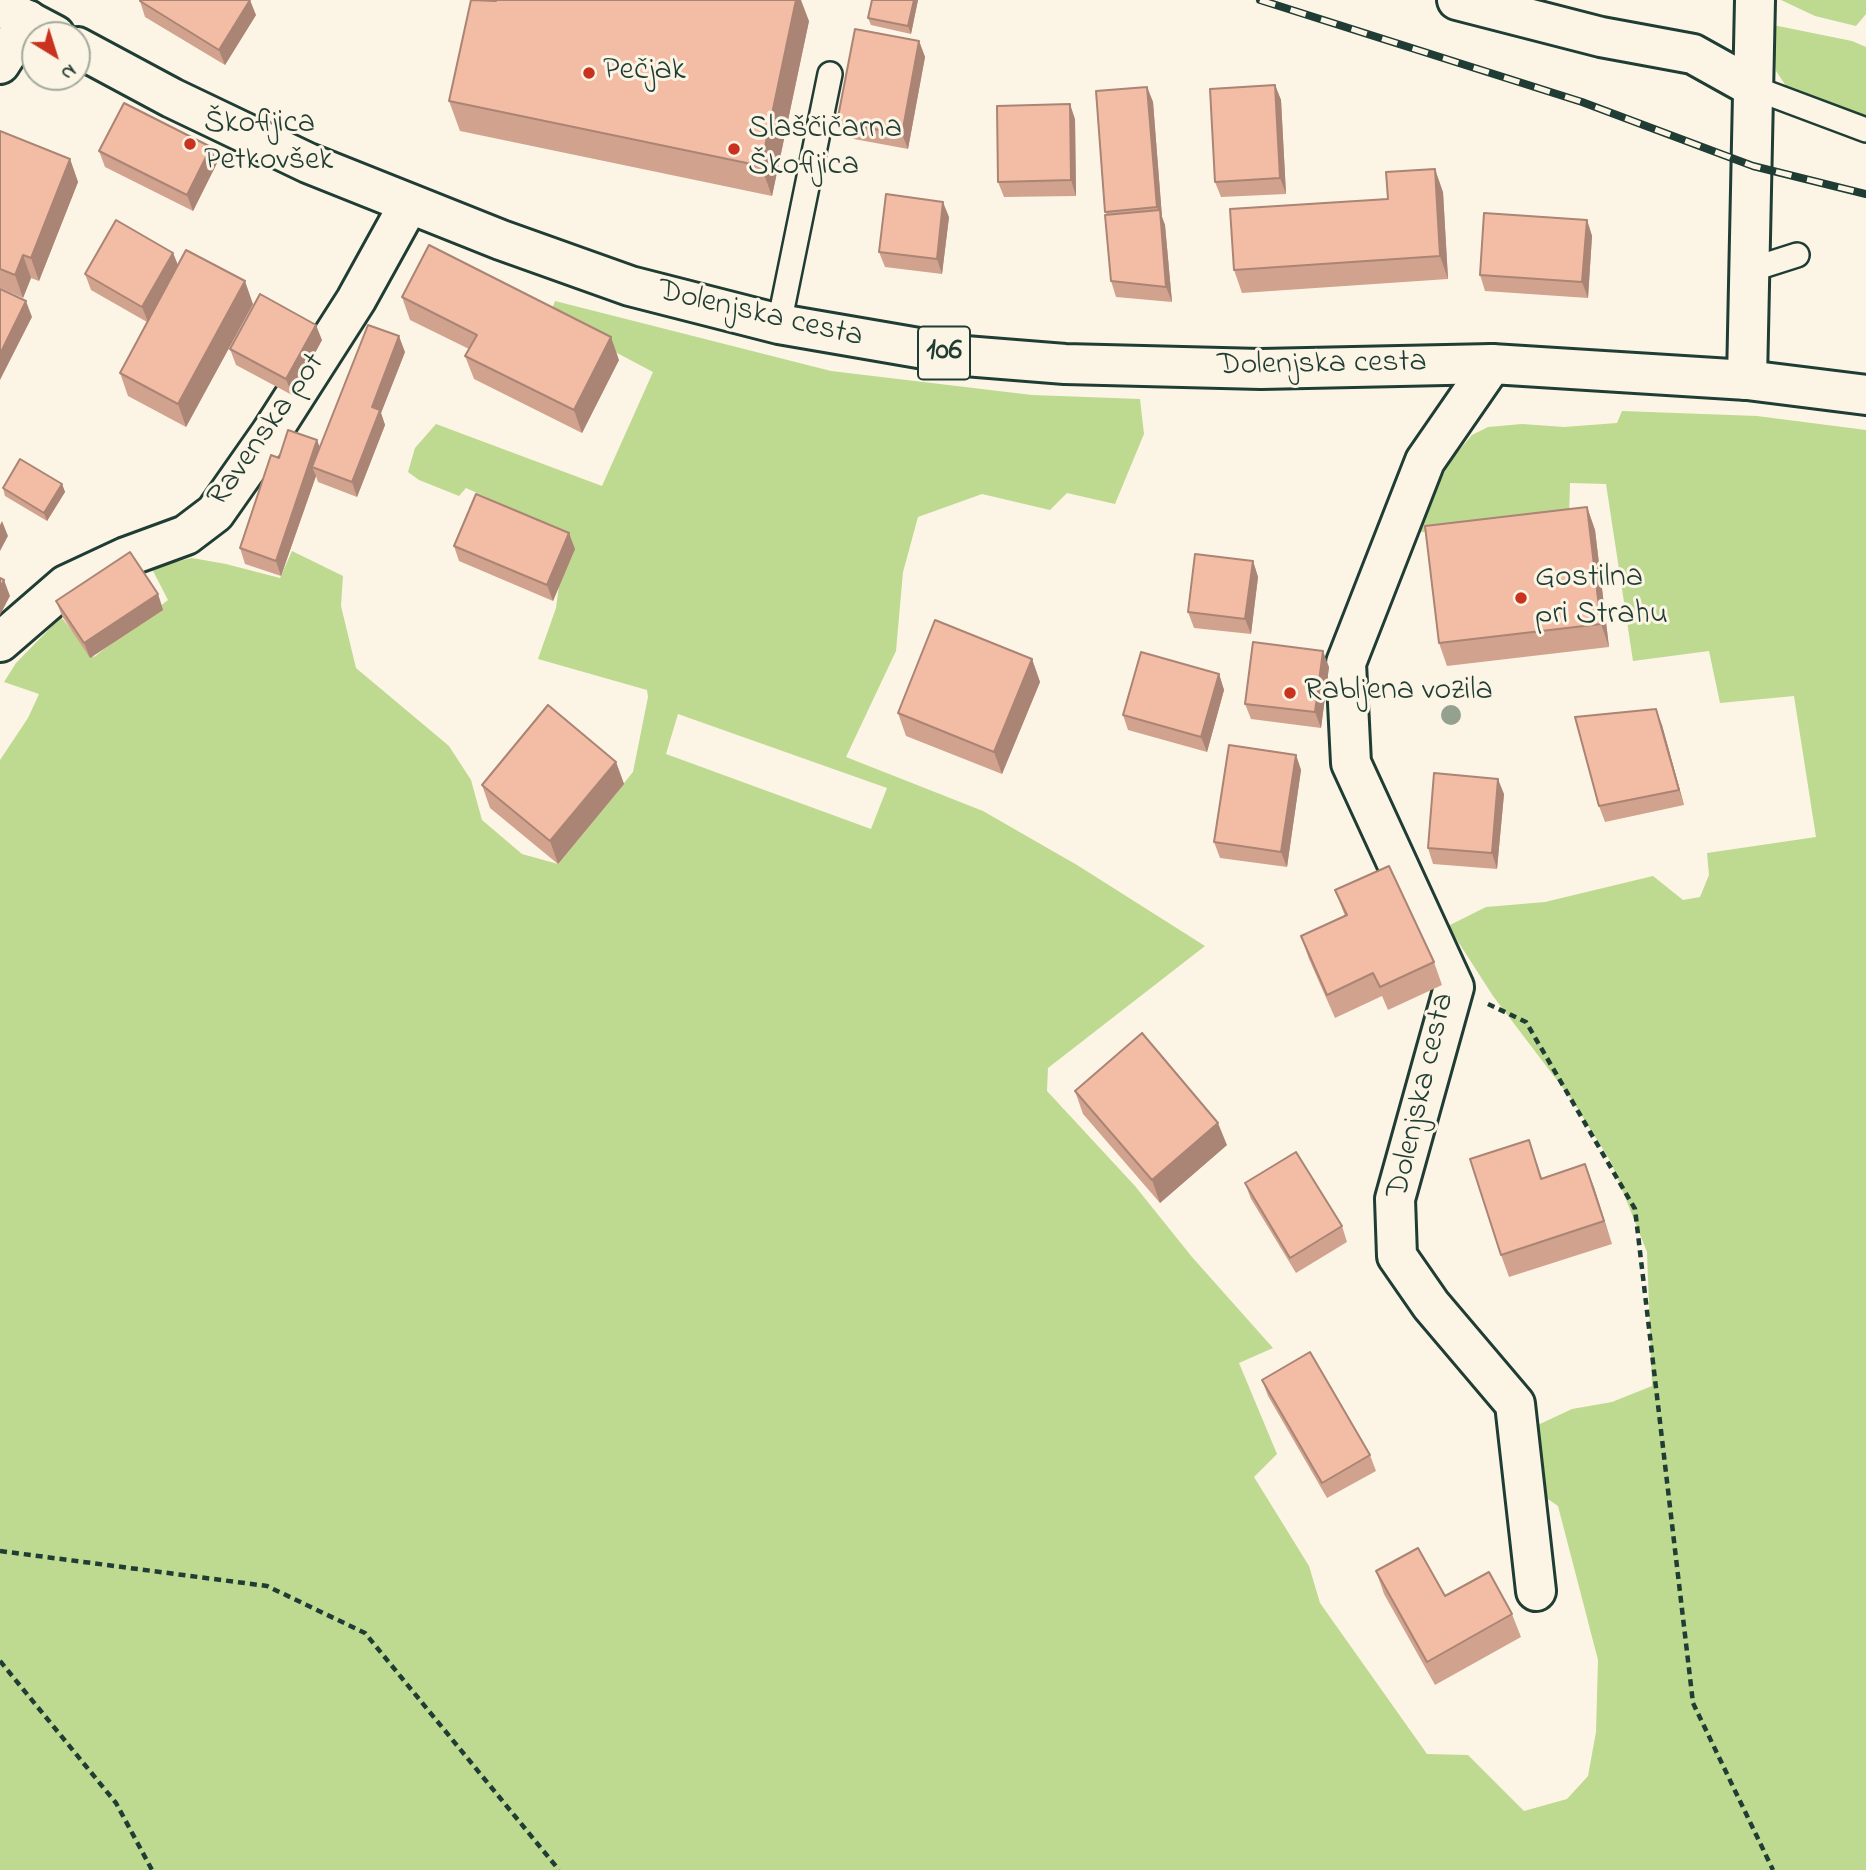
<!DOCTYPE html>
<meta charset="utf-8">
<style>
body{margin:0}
#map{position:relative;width:1866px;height:1870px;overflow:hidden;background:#fcf5e5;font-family:"Indie Flower",sans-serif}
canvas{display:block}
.north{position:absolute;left:21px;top:21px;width:70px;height:70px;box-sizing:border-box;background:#fcf5e5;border:2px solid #a4ab9e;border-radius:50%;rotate:142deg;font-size:19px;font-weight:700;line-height:28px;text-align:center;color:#1f3d34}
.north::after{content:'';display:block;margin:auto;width:24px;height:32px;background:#c8321e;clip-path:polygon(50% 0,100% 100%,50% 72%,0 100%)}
</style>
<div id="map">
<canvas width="1866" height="1870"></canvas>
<div class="north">N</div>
</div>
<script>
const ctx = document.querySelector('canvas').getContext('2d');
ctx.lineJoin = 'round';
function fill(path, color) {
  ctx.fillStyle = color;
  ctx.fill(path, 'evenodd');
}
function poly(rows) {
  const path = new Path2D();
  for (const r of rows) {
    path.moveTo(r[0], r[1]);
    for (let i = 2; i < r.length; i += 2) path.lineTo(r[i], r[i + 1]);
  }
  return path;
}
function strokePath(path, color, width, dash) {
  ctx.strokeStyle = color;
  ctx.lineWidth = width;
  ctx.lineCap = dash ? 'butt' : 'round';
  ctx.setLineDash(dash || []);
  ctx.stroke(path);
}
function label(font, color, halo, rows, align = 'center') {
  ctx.font = font + ' "Indie Flower",sans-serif';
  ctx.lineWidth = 6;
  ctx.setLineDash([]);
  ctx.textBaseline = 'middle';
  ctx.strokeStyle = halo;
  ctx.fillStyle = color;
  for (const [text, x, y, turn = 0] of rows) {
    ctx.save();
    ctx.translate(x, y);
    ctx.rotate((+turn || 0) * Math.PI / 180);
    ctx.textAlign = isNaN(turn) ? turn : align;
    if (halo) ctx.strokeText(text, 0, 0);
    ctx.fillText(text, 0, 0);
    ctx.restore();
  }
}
fill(poly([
 [1781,0,1866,0,1866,14,1856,26,1815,16],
 [1773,25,1852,41,1866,47,1866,116,1786,86,1776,71],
 [555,301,831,371,1032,395,1140,399,1144,434,1115,504,1067,493,1050,510,982,494,918,517,903,572,896,651,846,757,983,811,1077,865,1205,946,1048,1068,1047,1091,1135,1186,1192,1257,1273,1348,1239,1363,1277,1454,1254,1477,1309,1566,1320,1603,1427,1754,1468,1755,1524,1811,1567,1799,1588,1776,1596,1732,1598,1660,1558,1506,1530,1487,1527,1430,1572,1409,1612,1402,1652,1386,1647,1252,1611,1162,1572,1100,1493,996,1448,926,1486,907,1545,902,1653,876,1683,900,1700,897,1709,875,1707,853,1816,837,1794,696,1720,703,1709,651,1633,661,1606,484,1570,483,1569,519,1446,531,1421,532,1430,504,1449,462,1472,435,1488,427,1522,424,1564,427,1617,423,1622,411,1757,416,1866,430,1866,1870,0,1870,0,760,28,718,39,694,4,682,16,663,61,617,94,657,168,600,151,567,192,558,226,564,280,578,292,551,343,576,341,606,356,668,449,746,471,780,482,820,522,854,558,864,633,772,648,697,647,690,538,659,556,608,566,533,466,488,459,496,419,480,408,472,415,448,436,424,602,486,653,372,549,317],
 [678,714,887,788,871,829,666,754]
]), '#bed990');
const lane = poly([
 [1754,88,1866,130],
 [1750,270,1797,255],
 [779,324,830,74]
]);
const street = poly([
 [1457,0,1601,37,1693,54,1754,88],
 [0,64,28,20],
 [1492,364,1425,461,1346,663,1351,763,1454,987,1395,1199,1397,1256,1431,1305,1515,1404,1536,1591],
 [1747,380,1755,0],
 [0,642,66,585,126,557,186,535,215,513,271,433,356,300,409,204]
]);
const primary = poly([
 [0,6,55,35],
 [77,47,172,98,308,163,501,240,630,286,779,324,965,356,1065,364,1261,369,1492,364,1747,380,1866,395]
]);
strokePath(lane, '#1f3d34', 28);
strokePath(street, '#1f3d34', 44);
strokePath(primary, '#1f3d34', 44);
strokePath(poly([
 [1488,1004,1526,1022,1635,1209,1693,1703,1773,1870],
 [0,1551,267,1586,365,1633,559,1870],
 [0,1661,116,1803,152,1870]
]), '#1f3d34', 4.5, [7, 5]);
strokePath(lane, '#fcf5e5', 23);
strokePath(street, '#fcf5e5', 38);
strokePath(primary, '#fcf5e5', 38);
const rail = poly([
 [1260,0,1582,102,1753,166,1866,194]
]);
strokePath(rail, '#1f3d34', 8);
strokePath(rail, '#fcf5e5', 5, [16]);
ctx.fillStyle = '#94a18e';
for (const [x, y] of [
 [1451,715]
]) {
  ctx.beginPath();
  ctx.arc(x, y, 10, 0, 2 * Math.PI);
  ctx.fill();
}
fill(poly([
 [872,0,918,0,911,34,871,25,868,18],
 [140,1,256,15,225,65,145,17],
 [496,1,809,21,772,196,460,131,449,101],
 [919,41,925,57,908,149,843,137,837,122],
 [1275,85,1281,100,1286,194,1221,197,1215,182],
 [1147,87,1153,102,1162,217,1165,225,1172,302,1116,297,1111,281,1107,215,1105,212],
 [1075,119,1076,196,1004,197,998,182],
 [0,131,70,159,78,182,39,281,31,278,23,298,0,288],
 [99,151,217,163,193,211,105,167],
 [1443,192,1448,279,1242,293,1234,270,1388,199],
 [949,217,942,274,885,267,879,252],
 [1587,220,1592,236,1588,298,1485,291,1480,275],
 [173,253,178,265,253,304,186,427,128,396,120,373,147,322,91,290,85,274],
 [402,297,619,360,582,433,474,379,465,356,469,349,410,320],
 [322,340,292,395,236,365,230,349],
 [405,352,381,413,385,425,357,497,318,482,316,476,281,576,245,564,240,548,320,447],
 [62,484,65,492,47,521,5,496,3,488],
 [1587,507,1595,530,1609,647,1447,666,1439,643],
 [454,546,575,549,553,601,459,561],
 [1253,561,1258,577,1251,634,1194,628,1188,612],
 [158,594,163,610,90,658,62,616,56,601],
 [1032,659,1040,682,1002,774,906,736,898,713],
 [1329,667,1321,728,1251,719,1245,704],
 [1219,674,1224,690,1207,752,1128,730,1123,715],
 [1662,725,1684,805,1605,822,1599,806],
 [1296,755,1301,770,1287,867,1220,858,1214,842],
 [616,762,624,784,558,864,490,808,482,785],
 [1504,794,1497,869,1433,864,1428,848],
 [1335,890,1434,962,1442,985,1388,1010,1382,996,1335,1018,1309,959,1301,936,1345,916],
 [1075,1091,1227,1145,1160,1203,1083,1114],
 [1537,1163,1542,1178,1585,1164,1612,1244,1509,1277,1501,1255],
 [1245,1183,1342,1226,1347,1242,1296,1273,1251,1199],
 [1262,1380,1370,1455,1376,1471,1327,1498,1268,1396],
 [1376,1571,1445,1596,1512,1614,1521,1637,1435,1685,1384,1594]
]), '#d1a38e');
fill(poly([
 [250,0,256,15,225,65,219,50],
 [796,0,801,0,809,21,772,196,761,166],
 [914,0,918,0,911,34,908,26],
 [919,41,925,57,908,149,902,134],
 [1275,85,1281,100,1286,194,1280,178],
 [1147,87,1153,102,1162,217,1165,225,1172,302,1166,287,1160,215,1157,207],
 [1070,104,1075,119,1076,196,1071,180],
 [211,147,217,163,193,211,187,195],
 [70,159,78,182,39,281,31,258],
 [1435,169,1443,192,1448,279,1440,256],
 [943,202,949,217,942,274,937,259],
 [1587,220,1592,236,1588,298,1582,282],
 [173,253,179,268,148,322,142,307],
 [23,255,31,278,23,298,15,275],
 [245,281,253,304,186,427,178,404],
 [26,301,32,317,0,380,0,354],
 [316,325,322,340,292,395,286,379],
 [399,336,405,352,381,413,385,425,357,497,352,482,372,407],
 [611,337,619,360,582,433,574,410],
 [317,440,323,455,312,467,316,476,281,576,276,561],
 [62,484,65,492,47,521,44,513],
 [1587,507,1595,530,1609,647,1601,624],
 [2,521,8,536,0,551,0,525],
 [569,533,575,549,553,601,547,585],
 [1253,561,1258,577,1251,634,1245,619],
 [4,580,10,596,0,615,0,588],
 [158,594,163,610,90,658,84,643],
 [1323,651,1329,667,1321,728,1315,712],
 [1032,659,1040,682,1002,774,994,752],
 [1219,674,1224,690,1207,752,1201,737],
 [1656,709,1662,725,1684,805,1679,790],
 [1296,755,1301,770,1287,867,1281,852],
 [616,762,624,784,558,864,550,841],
 [1498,779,1504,794,1497,869,1492,853],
 [1218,1123,1227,1145,1160,1203,1152,1180],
 [1585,1164,1594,1187,1612,1244,1604,1221]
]), '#aa8474');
const building = poly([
 [140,0,250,0,219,50,140,1,140,0],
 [471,0,496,1,496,0,796,0,761,166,449,101,471,0],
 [872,0,914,0,908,26,868,18,872,0],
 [855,29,919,41,902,134,837,122,855,29],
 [1275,85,1280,178,1215,182,1210,89,1275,85],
 [1147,87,1157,207,1105,212,1096,91,1147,87],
 [124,103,211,147,187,195,99,151,124,103],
 [1070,104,1071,180,998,182,997,106,1070,104],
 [0,131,70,159,31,258,23,255,15,275,0,269,0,131],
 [1435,169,1440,256,1234,270,1230,209,1388,199,1386,172,1435,169],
 [886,194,943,202,937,259,879,252,886,194],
 [1160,210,1166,287,1111,281,1105,215,1160,210],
 [1484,213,1587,220,1582,282,1480,275,1484,213],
 [116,220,173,253,142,307,85,274,116,220],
 [429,245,611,337,574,410,465,356,477,335,402,297,429,245],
 [186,250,245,281,178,404,120,373,186,250],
 [0,289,26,301,0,354,0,289],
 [260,294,316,325,286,379,230,349,260,294],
 [368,325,399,336,372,407,380,410,352,482,312,467,368,325],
 [288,430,317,440,276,561,240,548,271,455,279,458,288,430],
 [20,459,62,484,44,513,3,488,20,459],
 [476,494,569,533,547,585,454,546,476,494],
 [1587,507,1601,624,1439,643,1425,526,1587,507],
 [130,552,158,594,84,643,56,601,130,552],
 [1195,554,1253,561,1245,619,1188,612,1195,554],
 [0,578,4,580,0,588,0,578],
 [935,620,1032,659,994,752,898,713,935,620],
 [1253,642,1323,651,1315,712,1245,704,1253,642],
 [1141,652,1219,674,1201,737,1123,715,1141,652],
 [548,705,616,762,550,841,482,785,548,705],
 [1656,709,1679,790,1599,806,1575,717,1656,709],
 [1229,745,1296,755,1281,852,1214,842,1229,745],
 [1434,773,1498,779,1492,853,1428,848,1434,773],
 [1389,866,1434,962,1380,987,1373,973,1327,995,1301,936,1347,915,1335,890,1389,866],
 [1142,1033,1218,1123,1152,1180,1075,1091,1142,1033],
 [1529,1140,1541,1179,1585,1164,1604,1221,1501,1255,1470,1159,1529,1140],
 [1296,1152,1342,1226,1290,1258,1245,1183,1296,1152],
 [1310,1352,1370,1455,1322,1483,1262,1380,1310,1352],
 [1418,1548,1445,1596,1489,1572,1512,1614,1427,1662,1376,1571,1418,1548]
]);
fill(building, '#f3bda5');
strokePath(building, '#aa8474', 2);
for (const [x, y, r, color] of [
 [589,73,7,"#c8321e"],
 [190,144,7,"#c8321e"],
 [734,149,7,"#c8321e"],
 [1521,598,7,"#c8321e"],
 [1290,693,7,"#c8321e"]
]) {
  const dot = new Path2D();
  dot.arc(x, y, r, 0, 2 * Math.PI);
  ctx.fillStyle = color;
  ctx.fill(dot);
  strokePath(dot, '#fcf5e5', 2.5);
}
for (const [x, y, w] of [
 [944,353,52]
]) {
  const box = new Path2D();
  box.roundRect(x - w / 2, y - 26.5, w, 53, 5);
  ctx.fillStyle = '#fcf5e5';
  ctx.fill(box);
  strokePath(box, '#1f3d34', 2);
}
label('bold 30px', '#1f3d34', null, [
 ["106",944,353]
]);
label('32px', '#1f3d34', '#fcf5e5', [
 ["Pečjak",603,73],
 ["Škofljica",204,126],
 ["Petkovšek",204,163],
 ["Slaščičarna",748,131],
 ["Škofljica",748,168],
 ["Gostilna",1535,580],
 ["pri Strahu",1535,617],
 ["Rabljena vozila",1304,693]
], 'left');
label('32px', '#1f3d34', '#fcf5e5', [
 ["Dolenjska cesta",760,316,13],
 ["Dolenjska cesta",1322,366,-1],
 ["Ravenska pot",268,431,-55],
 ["Dolenjska cesta",1423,1096,-77]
]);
</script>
